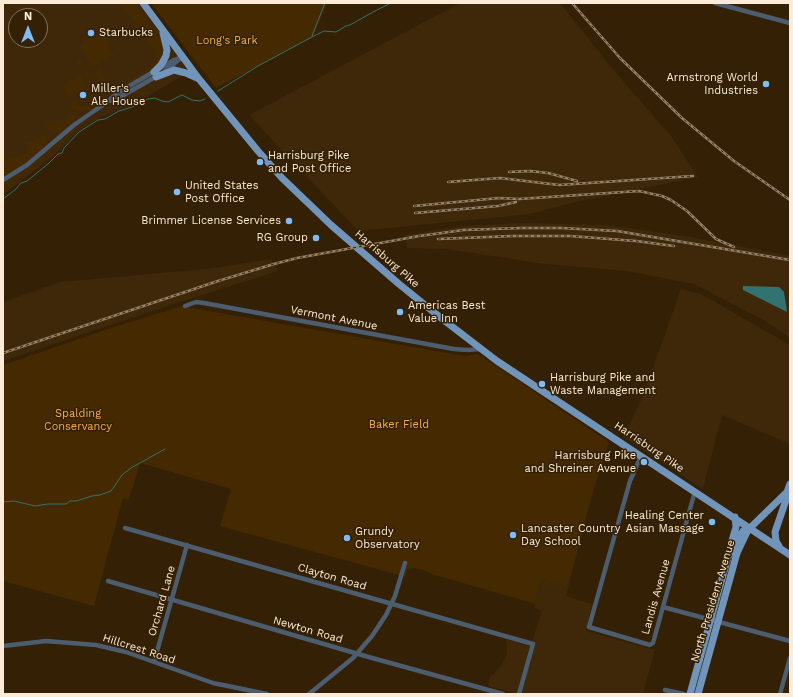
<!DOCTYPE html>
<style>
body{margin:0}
#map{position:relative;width:793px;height:697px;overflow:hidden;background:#332005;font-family:"Work Sans",sans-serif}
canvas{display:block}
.frame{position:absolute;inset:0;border:4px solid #fdebd7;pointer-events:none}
.north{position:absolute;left:8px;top:8px;width:40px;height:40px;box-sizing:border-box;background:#332005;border:1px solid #847159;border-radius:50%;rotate:0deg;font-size:11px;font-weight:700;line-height:16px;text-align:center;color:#fdebd7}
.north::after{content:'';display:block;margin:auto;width:14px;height:18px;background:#81bcfa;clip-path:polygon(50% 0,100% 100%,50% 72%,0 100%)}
</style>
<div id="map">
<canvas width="793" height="697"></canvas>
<div class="frame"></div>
<div class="north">N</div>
</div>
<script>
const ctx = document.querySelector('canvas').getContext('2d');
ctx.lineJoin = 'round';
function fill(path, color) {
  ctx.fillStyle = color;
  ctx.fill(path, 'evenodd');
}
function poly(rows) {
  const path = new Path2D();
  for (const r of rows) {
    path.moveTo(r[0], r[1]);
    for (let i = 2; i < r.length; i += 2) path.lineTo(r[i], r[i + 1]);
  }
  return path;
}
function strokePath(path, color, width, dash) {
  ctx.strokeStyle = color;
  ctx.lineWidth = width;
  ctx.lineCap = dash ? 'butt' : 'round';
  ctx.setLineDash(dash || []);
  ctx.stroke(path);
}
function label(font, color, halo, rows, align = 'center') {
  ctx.font = font + ' "Work Sans",sans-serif';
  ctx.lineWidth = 3;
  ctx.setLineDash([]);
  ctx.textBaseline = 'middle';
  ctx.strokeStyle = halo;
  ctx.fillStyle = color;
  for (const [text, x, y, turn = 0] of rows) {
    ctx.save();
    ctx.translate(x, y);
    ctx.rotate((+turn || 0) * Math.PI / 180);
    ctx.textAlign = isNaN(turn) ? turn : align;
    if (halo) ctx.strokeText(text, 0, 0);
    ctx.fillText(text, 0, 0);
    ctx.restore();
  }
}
fill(poly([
 [3,3,143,3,196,68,138,102,94,121,77,132,55,155,3,195],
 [16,16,40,16,40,40,16,40],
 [460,3,560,3,617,74,671,136,698,177,572,203,531,214,358,231,249,115],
 [524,223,605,225,691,237,790,256,790,338,767,322,694,284,626,271,545,264,446,249,407,248,405,235,463,226],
 [272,259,278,271,168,306,3,361,3,302,60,282,206,269],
 [681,289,701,294,790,345,790,444,722,415,703,489,623,437,643,396],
 [463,471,592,495,566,596,592,604,586,631,655,650,643,694,518,694,488,686,490,677,501,666,507,654,506,639,528,646,532,641,542,611,534,608,535,604,432,574]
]), '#3e2809');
fill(poly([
 [119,3,133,3,162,42,165,52,158,65,149,72,116,92,110,93,105,91,96,75,97,70,100,69,102,70,100,73,109,88,113,85,116,88,135,77,134,73,137,76,154,65,153,63,156,57,154,53,156,51,147,40,144,41,146,38,137,26,133,27,132,25,136,22,125,10,122,11,123,9],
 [151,3,327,3,313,37,216,88],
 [105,25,107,27,110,35,107,37,111,53,114,53,115,55,92,67,79,46,83,43,82,40,106,35,104,32,92,36,98,33,97,29,89,30],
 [80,59,101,100,99,105,82,113,74,110,69,103,71,103,76,100,81,107,92,101,90,97,92,95,97,102,98,97,91,85,89,86,83,75,84,75,88,80,83,67,82,65,78,66,77,60,74,61,73,60],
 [168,74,170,75,130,99,106,109,84,123,35,165,36,167,3,187,3,184,30,167,73,130,90,117,125,100],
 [80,75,89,91,87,92,84,88,67,98,62,85],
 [71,114,73,114,78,117,57,134,50,132,44,124,46,121,47,124,71,117],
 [44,134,48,139,47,144,22,165,3,176,3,160,28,153,25,140,27,142,40,138,40,136],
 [188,304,191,310,192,308,464,356,478,354,609,442,592,495,567,587,541,579,534,603,432,574,423,570,414,568,407,569,406,577,220,526,231,489,140,463,129,500,123,498,94,606,3,581,3,365,114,327]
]), '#452900');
fill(poly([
 [743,286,779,287,784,292,787,312,743,290]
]), '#317370');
strokePath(poly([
 [312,36,325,3],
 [218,91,258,66,312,37,324,31,336,32,346,26,350,25,373,12,391,3],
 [3,199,16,189,21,183,27,181,49,163,58,154,62,153,64,148,79,132,98,120,105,119,119,111,132,107,148,99,155,98,162,101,168,102,182,95,192,100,200,101,205,99],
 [3,502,14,501,35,506,48,504,66,504,70,501,76,501,92,496,100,495,111,491,122,475,131,468,165,449]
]), '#317370', 1);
strokePath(poly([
 [715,3,790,23],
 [165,71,181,58],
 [111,101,122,96,157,76],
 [3,180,27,165,74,125,107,102,119,92,174,60,182,57],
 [185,306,196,302,204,303,454,349,468,350,481,349],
 [641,456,630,481,589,627,650,645,653,643,695,491],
 [125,528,533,644,519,694],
 [108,581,365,656,503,694],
 [663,607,790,641],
 [3,646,46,641,96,645,126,652,213,683,267,694],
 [154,662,187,545],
 [665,690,684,694],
 [309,694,353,658,372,636,386,615,395,596,405,563],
 [780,694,790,658]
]), '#4b5d6f', 4.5);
strokePath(poly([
 [143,3,199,79,258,151,282,178,331,225,399,284,441,318,497,361,790,555],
 [154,72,161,65,166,56,167,50,163,33],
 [156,77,174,70,186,73,197,78],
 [731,544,736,527,735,517],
 [779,546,776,541,775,532,786,500,787,492],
 [690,694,728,557,736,541,743,531,750,528,787,492,790,484],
 [698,694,737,553,747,532]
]), '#7094ba', 7);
const rail = poly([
 [572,3,620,58,682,118,734,161,790,200],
 [509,172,530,171,548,173,577,181],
 [448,182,500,178,559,185,693,176],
 [414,206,499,198,519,199,639,191,662,196,671,200,687,211,716,239,734,247],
 [415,213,498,206,516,202],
 [438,239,513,236,570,236,636,241,674,246],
 [3,353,218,281,274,264,297,258,419,236,442,233,463,230,522,228,561,228,617,231,790,260]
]);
strokePath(rail, '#95836b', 2.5);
strokePath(rail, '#332005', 1, [3]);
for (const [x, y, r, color] of [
 [91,33,4,"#81bcfa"],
 [766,84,4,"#81bcfa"],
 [83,95,4,"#81bcfa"],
 [260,162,4,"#81bcfa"],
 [177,192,4,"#81bcfa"],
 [289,221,4,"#81bcfa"],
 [316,238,4,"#81bcfa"],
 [400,312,4,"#81bcfa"],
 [542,384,4,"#81bcfa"],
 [644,462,4,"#81bcfa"],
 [712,522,4,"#81bcfa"],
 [513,535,4,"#81bcfa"],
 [347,538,4,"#81bcfa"]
]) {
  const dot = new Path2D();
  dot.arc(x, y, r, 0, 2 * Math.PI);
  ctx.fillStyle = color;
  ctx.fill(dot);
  strokePath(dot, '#332005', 1.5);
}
label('11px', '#fdebd7', '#332005', [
 ["Starbucks",99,33],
 ["Armstrong World",758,78,"right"],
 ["Industries",758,91,"right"],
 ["Miller's",91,89],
 ["Ale House",91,102],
 ["Harrisburg Pike",268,156],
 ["and Post Office",268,169],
 ["United States",185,186],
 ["Post Office",185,199],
 ["Brimmer License Services",281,221,"right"],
 ["RG Group",308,238,"right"],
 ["Americas Best",408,306],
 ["Value Inn",408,319],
 ["Harrisburg Pike and",550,378],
 ["Waste Management",550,391],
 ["Harrisburg Pike",636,456,"right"],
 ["and Shreiner Avenue",636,469,"right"],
 ["Healing Center",704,516,"right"],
 ["Asian Massage",704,529,"right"],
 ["Lancaster Country",521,529],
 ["Day School",521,542],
 ["Grundy",355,532],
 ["Observatory",355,545]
], 'left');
label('11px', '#f8ad4b', '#332005', [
 ["Long's Park",227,41],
 ["Spalding",78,414],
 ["Conservancy",78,427],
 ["Baker Field",399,425]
]);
label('11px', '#fdebd7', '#332005', [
 ["Harrisburg Pike",387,259,41],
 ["Vermont Avenue",334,318,11],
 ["Harrisburg Pike",649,447,34],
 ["Clayton Road",332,577,16],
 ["Landis Avenue",656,597,-74],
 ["Orchard Lane",162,601,-74],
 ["North President Avenue",713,601,-73],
 ["Newton Road",308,630,16],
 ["Hillcrest Road",139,649,18]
]);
</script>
